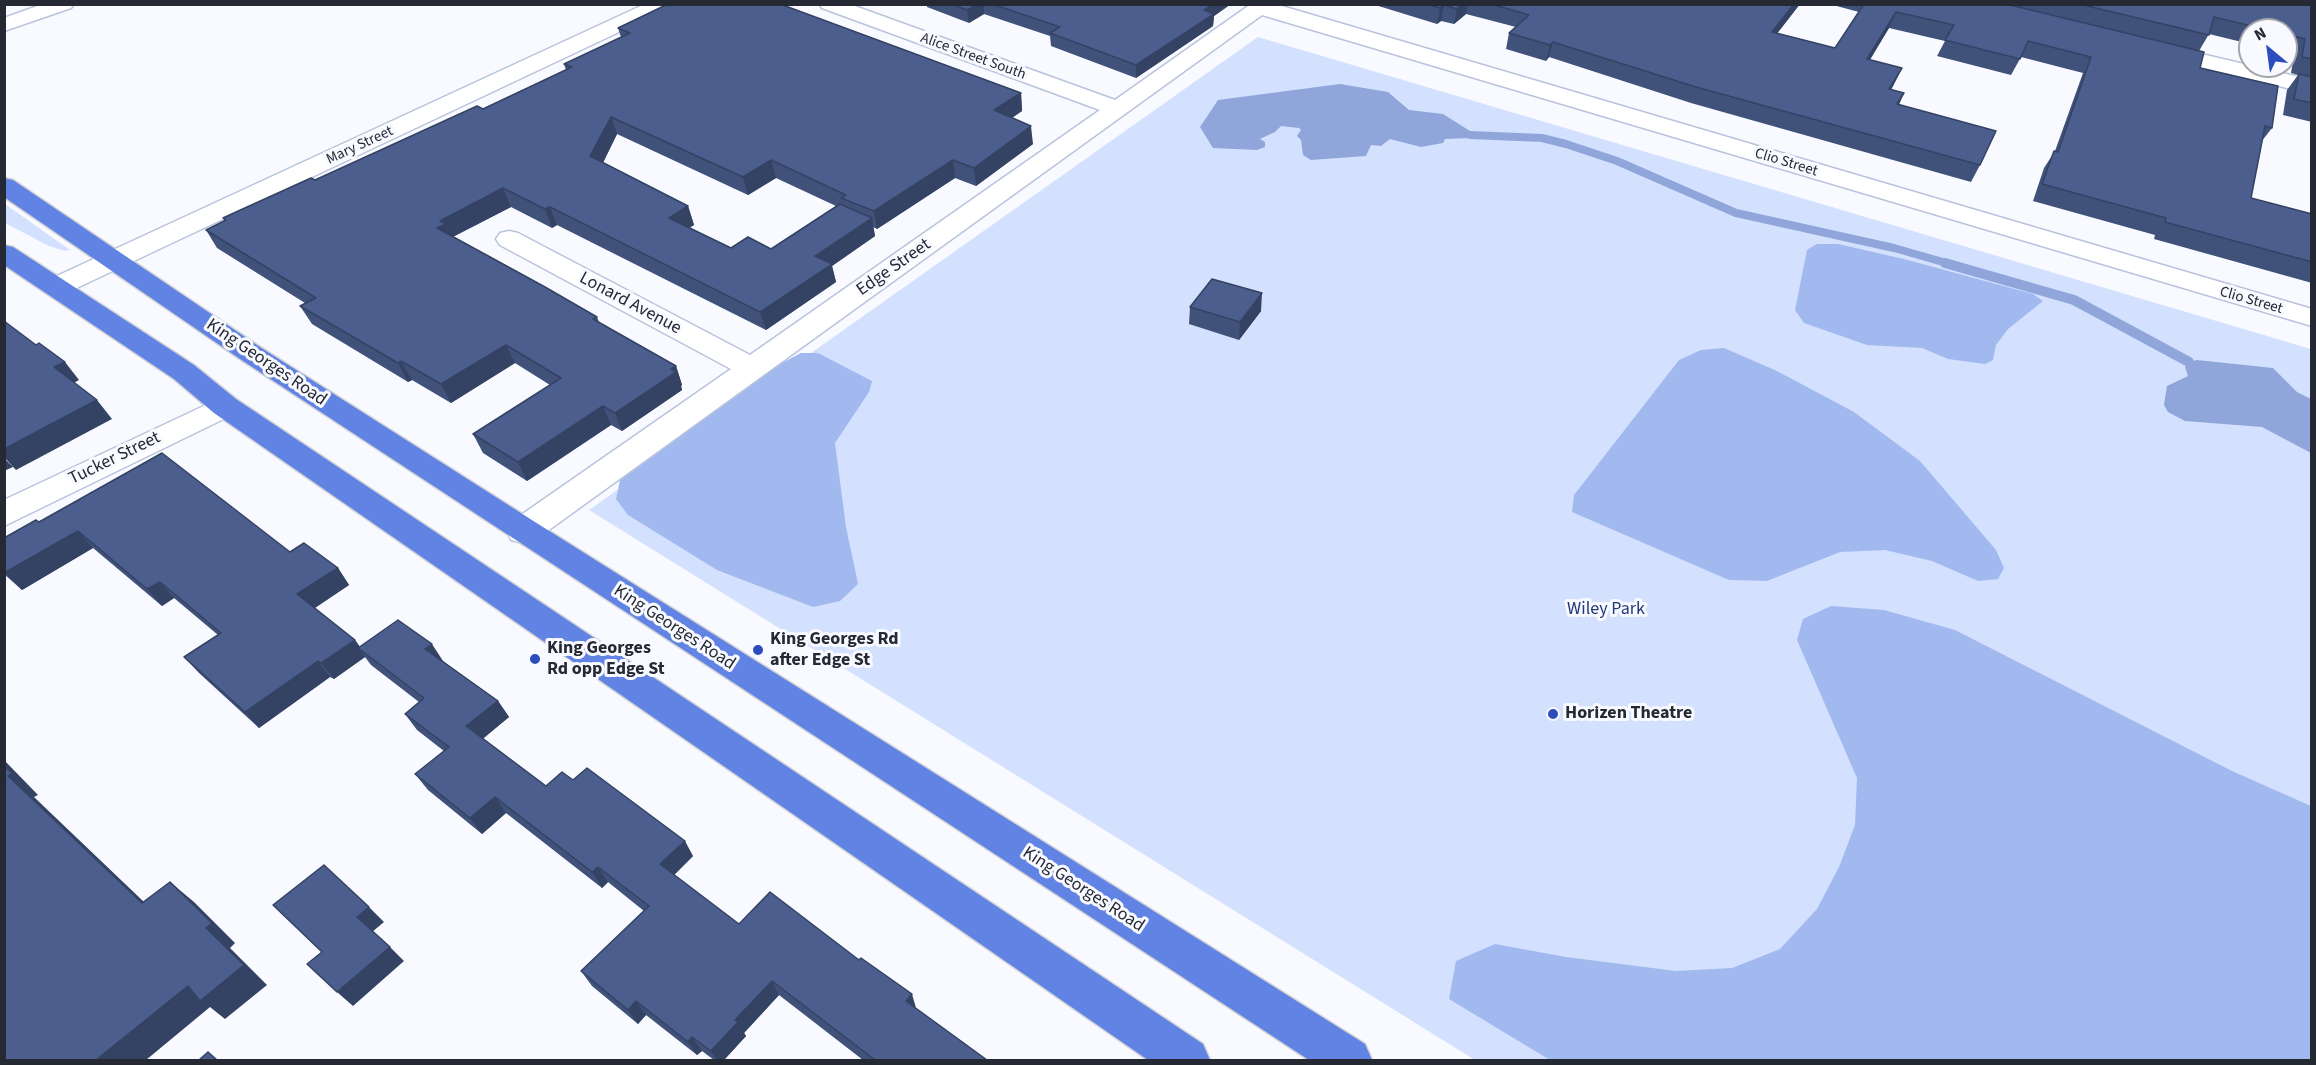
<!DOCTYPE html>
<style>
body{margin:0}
#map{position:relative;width:2316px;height:1065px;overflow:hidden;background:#f8faff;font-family:"Source Sans 3",sans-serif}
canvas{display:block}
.frame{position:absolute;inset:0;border:6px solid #252933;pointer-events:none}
.north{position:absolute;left:2238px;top:18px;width:60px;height:60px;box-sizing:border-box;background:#f8faff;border:2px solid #a4a6ad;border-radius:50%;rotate:331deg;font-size:16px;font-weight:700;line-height:24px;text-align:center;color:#252933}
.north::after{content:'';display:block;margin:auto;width:21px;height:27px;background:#2d4cbd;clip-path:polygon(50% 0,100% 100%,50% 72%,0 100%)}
</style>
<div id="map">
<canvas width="2316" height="1065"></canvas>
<div class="frame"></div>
<div class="north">N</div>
</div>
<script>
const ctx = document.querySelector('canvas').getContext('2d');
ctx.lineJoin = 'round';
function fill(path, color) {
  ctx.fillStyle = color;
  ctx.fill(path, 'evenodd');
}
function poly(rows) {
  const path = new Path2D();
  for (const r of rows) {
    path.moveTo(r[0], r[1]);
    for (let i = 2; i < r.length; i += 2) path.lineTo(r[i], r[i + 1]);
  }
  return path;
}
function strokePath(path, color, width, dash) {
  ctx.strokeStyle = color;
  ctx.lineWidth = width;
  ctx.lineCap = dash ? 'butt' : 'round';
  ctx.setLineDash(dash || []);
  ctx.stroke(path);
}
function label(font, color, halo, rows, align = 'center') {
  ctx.font = font + ' "Source Sans 3",sans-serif';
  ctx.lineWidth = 6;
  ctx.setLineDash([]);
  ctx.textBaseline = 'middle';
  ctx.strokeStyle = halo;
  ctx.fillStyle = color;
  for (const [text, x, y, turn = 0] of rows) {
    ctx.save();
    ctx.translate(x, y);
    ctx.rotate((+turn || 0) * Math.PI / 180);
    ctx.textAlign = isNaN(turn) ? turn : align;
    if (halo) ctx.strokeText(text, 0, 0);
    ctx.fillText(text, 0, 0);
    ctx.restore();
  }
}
fill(poly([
 [1258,37,2311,349,2311,1060,1475,1060,589,510],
 [4,204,5,204,70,250,65,251,49,246,5,223]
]), '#d3e0fe');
fill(poly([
 [1817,244,1838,244,1904,259,2033,294,2043,301,2008,329,1996,345,1993,360,1985,364,1948,359,1922,348,1867,345,1804,323,1795,310,1807,250],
 [1724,348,1777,371,1854,412,1920,461,1996,550,2004,568,1998,579,1978,581,1932,561,1885,550,1840,552,1767,581,1729,580,1572,512,1574,495,1679,360,1701,350],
 [801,353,818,353,872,381,869,392,835,443,846,527,858,584,840,601,813,607,717,570,628,515,616,499,620,480,780,364],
 [1831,606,1884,610,1955,630,2232,771,2311,806,2311,1060,1550,1060,1449,999,1456,961,1495,944,1566,957,1676,971,1732,968,1780,949,1817,909,1839,867,1855,825,1857,778,1797,640,1803,619]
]), '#a2b9f0');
fill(poly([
 [1340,84,1388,92,1409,110,1443,114,1470,131,1471,138,1445,139,1443,143,1421,147,1390,139,1381,146,1371,145,1366,156,1311,160,1303,155,1301,140,1297,136,1301,130,1299,128,1281,126,1275,132,1260,139,1265,142,1265,147,1257,150,1213,148,1200,127,1218,100],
 [2197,360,2273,368,2297,392,2311,399,2311,453,2262,427,2185,421,2168,412,2164,405,2167,386,2188,376,2185,367,2189,362]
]), '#90a6db');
strokePath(poly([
 [1470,135,1542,138,1566,144,1617,161,1736,213,1894,248,1950,264]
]), '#90a6db', 8);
strokePath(poly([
 [1945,263,2074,300,2189,362]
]), '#90a6db', 10);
const street = poly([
 [43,4,74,4,71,8,4,31,4,18,43,4],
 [645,4,673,4,670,8,66,293,56,295,46,293,42,287,46,281,645,4],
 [819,4,849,4,1115,100,1251,4,1275,4,2312,309,2312,326,1262,15,535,540,523,543,511,540,507,531,511,522,731,369,500,245,496,239,500,233,509,231,518,233,750,355,1100,110,822,8,819,4],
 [2159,44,2312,80,2312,94,2151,55,2148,50,2151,45,2159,44],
 [225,396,236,399,240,406,236,413,4,526,4,500,225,396]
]);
const highway = poly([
 [4,178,13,180,260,347,535,522,1365,1044,1372,1060,1309,1060,240,359,4,197,4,178],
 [4,245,13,247,194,365,236,399,1203,1044,1210,1060,1148,1060,214,413,174,379,4,265,4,245]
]);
strokePath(street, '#b9c3dc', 3);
strokePath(highway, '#d3d4d6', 3);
fill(street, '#fff');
fill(highway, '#6183e3');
fill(poly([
 [927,4,1231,4,1214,16,1213,26,1136,78,1051,46,1050,36,984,14,969,23,927,7],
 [1372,4,1800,4,1777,33,1835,48,1859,12,1829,4,2312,4,2312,122,2283,115,2287,90,2298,75,2291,73,2294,55,2286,53,2286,30,2250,30,2250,44,2209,34,2199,51,2200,68,2272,128,2261,142,2251,198,2312,214,2312,283,2154,239,2155,235,2033,201,2044,168,2055,151,2083,73,2021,57,2011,75,1937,56,1945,41,1889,28,1870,60,1902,68,1891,90,1904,93,1899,105,1980,165,1971,182,1691,103,1549,57,1546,61,1506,49,1509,33,1516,27,1466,14,1454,24,1441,21,1437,24],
 [618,28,1021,93,1022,111,1012,118,1033,144,976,186,955,178,877,229,873,227,875,236,832,266,836,282,766,330,557,225,552,228,511,207,453,237,597,317,599,322,676,366,682,385,681,386,682,390,622,431,611,425,527,481,483,453,473,434,550,385,515,363,451,403,412,380,408,382,312,324,300,306,305,303,217,248,206,230,225,221,223,218,483,109,566,70,564,64,621,37],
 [617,134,748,195,776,178,836,206,771,249,731,248,689,228,694,225,688,206,603,163],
 [1190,307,1261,311,1239,340,1189,324],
 [39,522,290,552,338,568,349,585,315,608,355,640,360,647,443,661,498,701,509,717,483,738,546,786,573,780,693,856,674,875,739,924,916,1008,987,1060,863,1060,779,995,744,1033,746,1036,724,1060,714,1060,702,1051,697,1055,646,1015,638,1024,592,986,581,971,644,911,608,882,602,888,506,813,482,834,428,790,415,774,444,751,417,730,405,714,419,702,371,665,365,657,334,679,330,677,259,728,199,673,184,657,218,635,174,598,162,606,93,548,22,590,4,574,4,538]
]), '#40517a');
fill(poly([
 [978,4,984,4,984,14,969,23,967,10],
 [1213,4,1231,4,1214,16,1213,26,1136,78,1136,65,1204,10],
 [1462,4,1468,4,1466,14,1454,24,1457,9],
 [1794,4,1800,4,1766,48,1772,32],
 [1444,5,1441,21,1437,24,1440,8],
 [1896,12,1889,28,1860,75,1867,59],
 [1553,42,1549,57,1546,61,1550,45],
 [1902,68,1894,84,1882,106,1889,89],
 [1021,93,1022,111,996,128,994,110],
 [611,117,617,134,597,174,590,156],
 [1031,126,1033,144,976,186,974,168],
 [771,160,776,178,748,195,743,177],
 [953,160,955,178,877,229,874,211],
 [503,188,511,207,452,237,437,228,440,221],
 [688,206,694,225,675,236,669,218],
 [550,207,557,225,552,228,545,209],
 [872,218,875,236,832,266,836,282,766,330,760,312,815,256],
 [1262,293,1261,311,1239,340,1240,322],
 [506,345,515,363,451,403,441,384],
 [401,361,412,380,408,382,398,363],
 [65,362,79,380,68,386,54,367],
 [676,366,682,385,681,386,682,390,622,431,615,413],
 [97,400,112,419,16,470,4,457,4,449],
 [603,406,611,425,527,481,518,462],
 [4,458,13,467,4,471],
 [78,531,93,548,22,590,5,573],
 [338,568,349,585,310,611,297,594],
 [160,582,174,598,162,606,147,589],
 [355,640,365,654,358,648,365,657,334,679,321,663],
 [432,644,443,661,437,666,425,649],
 [318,661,330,677,259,728,245,712],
 [498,701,509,717,478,743,466,726],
 [4,760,38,795,34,797,166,923,142,903,8,776,4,766],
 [495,797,506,813,482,834,470,818],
 [685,841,693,856,669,880,660,864],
 [598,867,608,882,602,888,592,872],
 [170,882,194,902,235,943,230,948,267,985,225,1019,210,1007,146,1060,96,1060,206,928],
 [369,907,384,922,372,932,357,917],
 [390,947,404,961,353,1006,337,992],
 [772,981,779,995,744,1033,746,1036,724,1060,717,1060,711,1051,735,1020],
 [912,994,916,1008,906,1001],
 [636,1001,646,1015,638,1024,628,1010],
 [692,1037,702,1051,697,1055,688,1042]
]), '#344263');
const building = poly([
 [668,4,780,4,1021,93,994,110,1031,126,974,168,953,160,874,211,841,198,846,195,771,160,743,177,611,117,590,156,688,206,669,218,731,248,748,237,771,249,840,204,872,218,815,256,832,264,760,312,550,207,545,209,503,188,440,221,446,224,437,228,545,287,597,317,593,319,676,366,671,369,676,372,615,413,603,406,518,462,473,434,561,378,506,345,441,384,401,361,398,363,300,306,316,298,206,230,226,220,223,218,236,212,311,178,315,180,477,106,483,109,572,67,564,64,630,33,618,28,668,4],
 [951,4,978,4,967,10,951,4],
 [992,4,1213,4,1204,10,1214,14,1136,65,1050,33,1060,27,992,4],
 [1427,4,1462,4,1457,9,1444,5,1440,8,1427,4],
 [1491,4,1794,4,1772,32,1835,48,1864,4,2006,4,2204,52,2200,68,2278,86,2272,128,2265,126,2251,198,2312,214,2312,262,2165,222,2166,218,2042,184,2054,151,2058,152,2091,57,2028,41,2020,59,1945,40,1954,25,1896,12,1867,59,1902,68,1889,89,1904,93,1897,104,1996,131,1980,165,1696,87,1553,42,1550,45,1509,33,1529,15,1491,4],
 [2079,4,2312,4,2312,59,2302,57,2305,39,2286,34,2286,30,2268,30,2214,17,2209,35,2079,4],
 [2299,74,2312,77,2312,103,2294,99,2299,74],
 [1212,279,1262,293,1240,322,1190,307,1212,279],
 [4,321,36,345,39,343,65,362,54,367,97,400,4,449,4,321],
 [162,453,290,552,304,543,338,568,297,594,355,640,321,663,318,661,245,712,184,657,221,633,160,582,147,589,78,531,4,573,4,538,36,520,39,522,162,453],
 [398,620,432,644,425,649,498,701,466,726,546,786,562,772,573,780,587,768,685,841,660,864,739,924,770,892,859,960,861,958,912,994,906,1001,987,1060,875,1060,772,981,735,1020,738,1022,711,1051,692,1037,688,1042,636,1001,628,1010,581,971,649,906,598,867,592,872,495,797,470,818,415,774,449,747,405,714,424,698,358,648,398,620],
 [4,766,12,773,8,776,142,903,170,882,212,923,206,928,244,965,200,1001,188,986,96,1060,4,1060,4,766],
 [324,865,369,907,357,917,390,947,337,992,307,964,322,952,273,905,324,865],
 [208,1052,217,1060,199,1060,208,1052]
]);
fill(building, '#4b5e8e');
strokePath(building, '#344263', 1.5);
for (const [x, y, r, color] of [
 [758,650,6,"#2d4cbd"],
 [535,659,6,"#2d4cbd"],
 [1553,714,6,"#2d4cbd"]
]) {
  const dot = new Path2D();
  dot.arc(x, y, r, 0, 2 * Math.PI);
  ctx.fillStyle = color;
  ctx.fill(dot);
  strokePath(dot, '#f8faff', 2);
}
label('15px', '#252933', '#f8faff', [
 ["Alice Street South",973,57,20],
 ["Mary Street",360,146,-25],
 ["Clio Street",1786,163,17],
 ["Clio Street",2251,301,16]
]);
label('18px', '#252933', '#f8faff', [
 ["Edge Street",894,268,-35],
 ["Lonard Avenue",630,304,28],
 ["King Georges Road",266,363,34],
 ["Tucker Street",115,459,-26],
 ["King Georges Road",674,628,33],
 ["King Georges Road",1083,890,33]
]);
label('18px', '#243878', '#f8faff', [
 ["Wiley Park",1606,610]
]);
label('bold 18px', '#252933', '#f8faff', [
 ["King Georges Rd",770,640],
 ["after Edge St",770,661],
 ["King Georges",547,649],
 ["Rd opp Edge St",547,670],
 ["Horizen Theatre",1565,714]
], 'left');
</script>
